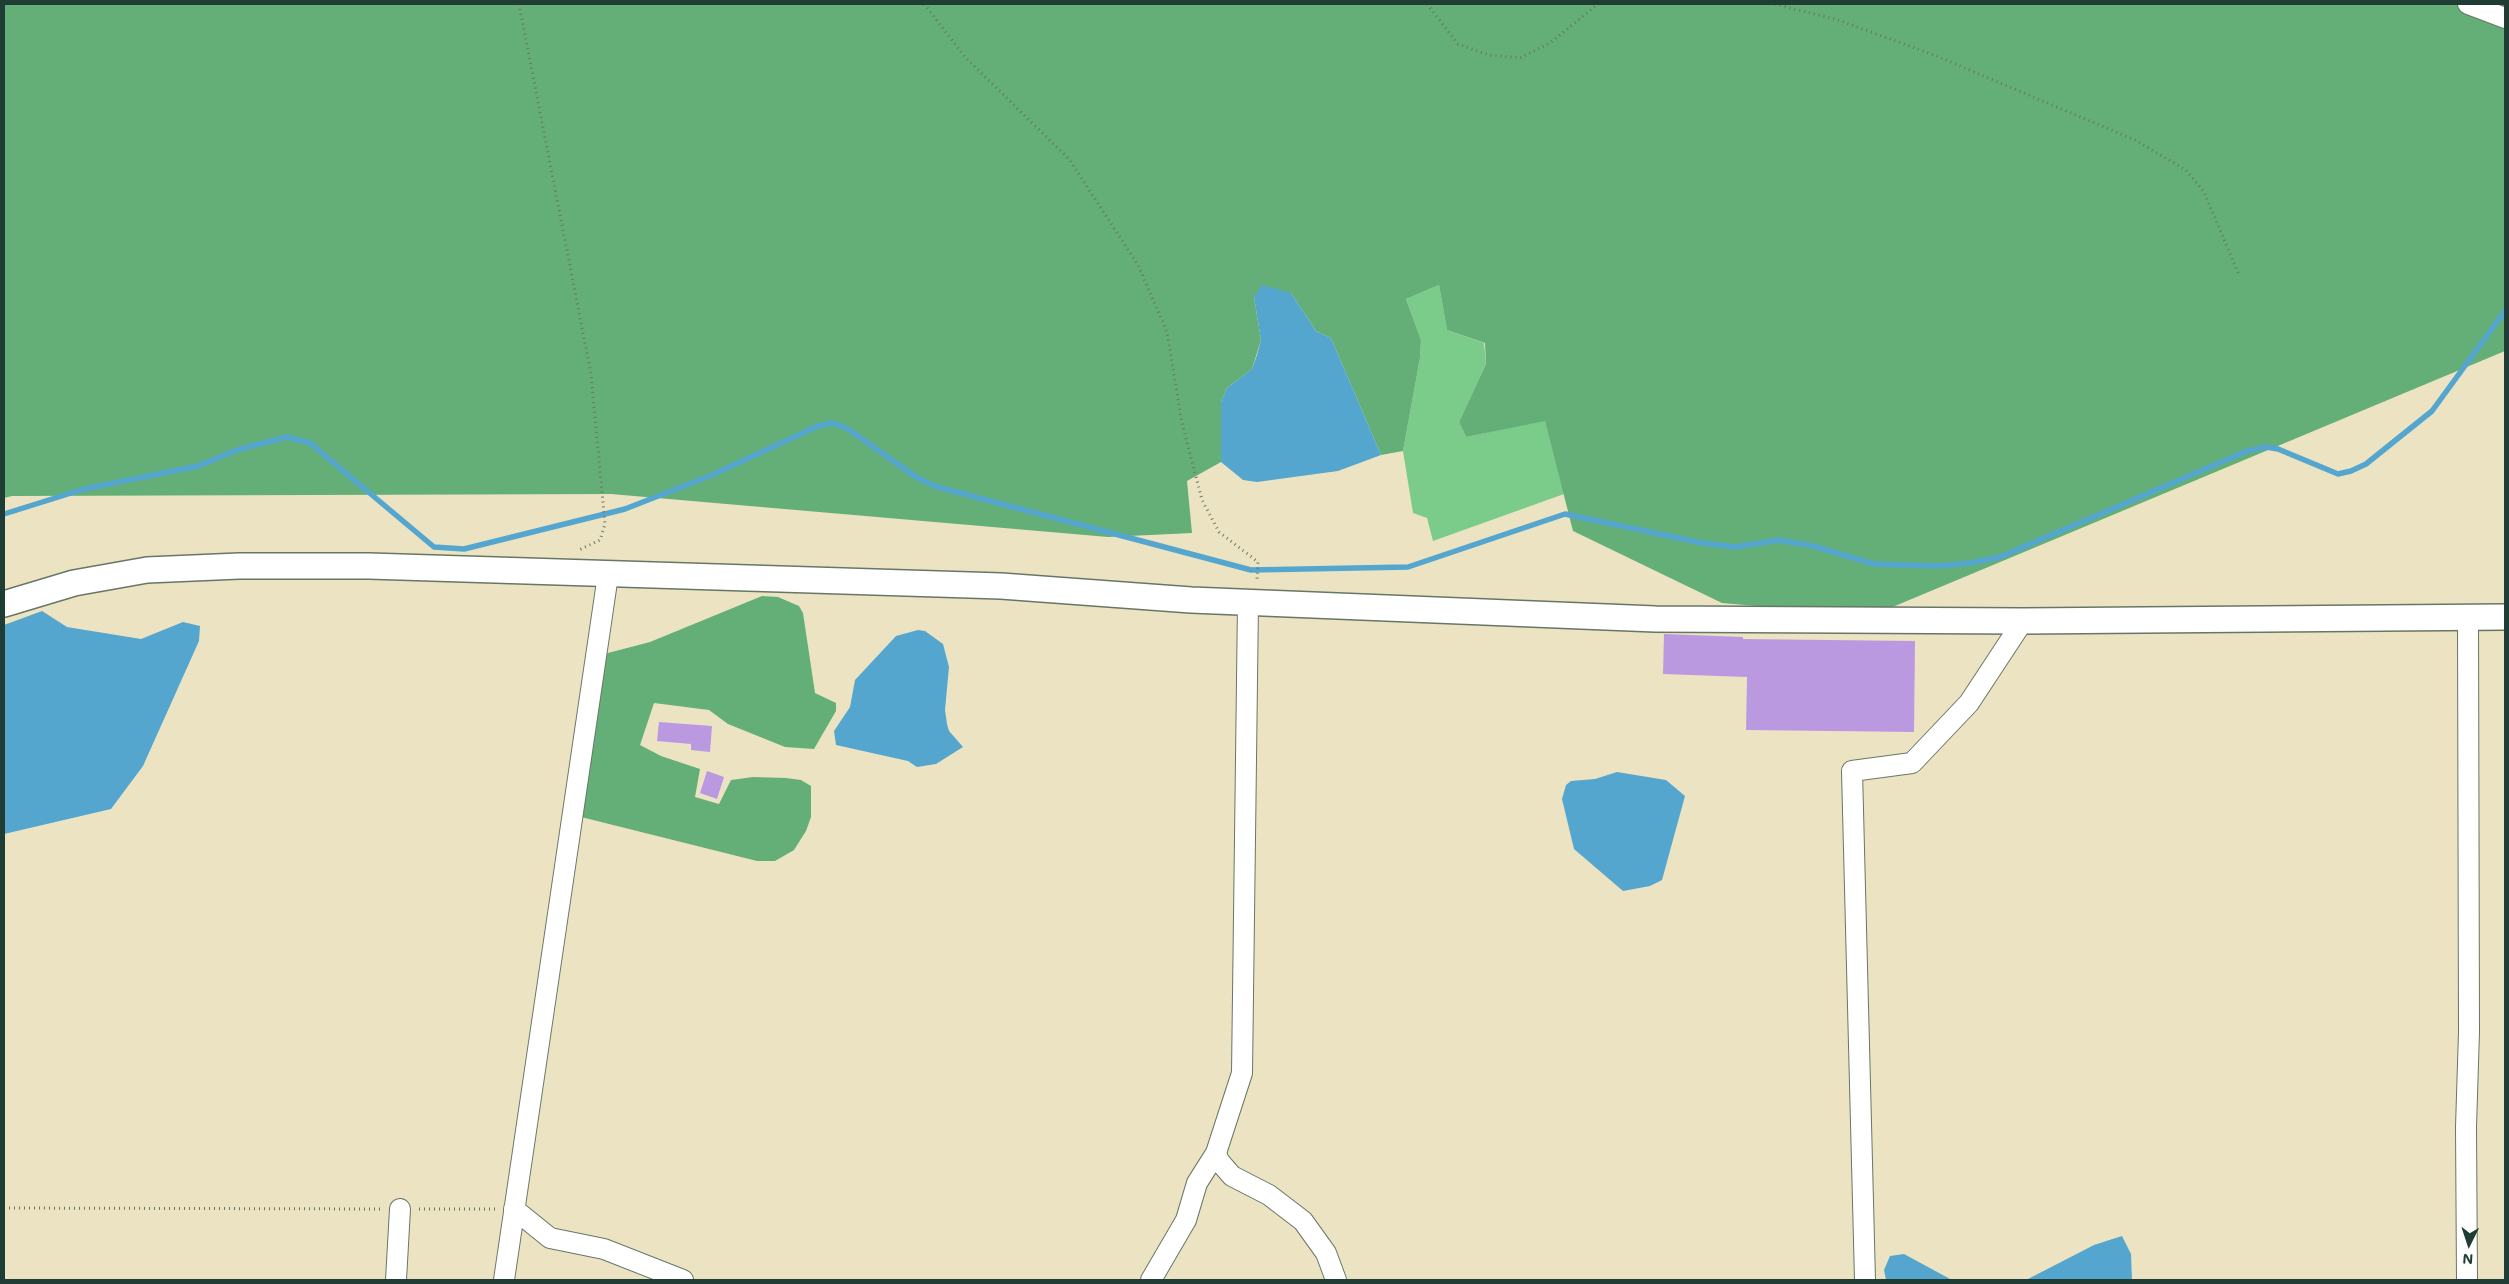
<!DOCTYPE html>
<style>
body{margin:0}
#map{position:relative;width:2509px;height:1284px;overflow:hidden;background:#ece3c3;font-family:Mali,sans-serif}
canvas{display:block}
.frame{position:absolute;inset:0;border:5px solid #1f3d34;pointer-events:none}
.north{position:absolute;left:2444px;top:1219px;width:50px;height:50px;-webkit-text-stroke:4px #fdfcf7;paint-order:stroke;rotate:184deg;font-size:14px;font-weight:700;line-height:20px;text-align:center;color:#1f3d34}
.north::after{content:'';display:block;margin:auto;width:18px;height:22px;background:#1f3d34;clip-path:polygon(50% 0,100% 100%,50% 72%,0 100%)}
</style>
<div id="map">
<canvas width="2509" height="1284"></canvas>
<div class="frame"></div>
<div class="north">N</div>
</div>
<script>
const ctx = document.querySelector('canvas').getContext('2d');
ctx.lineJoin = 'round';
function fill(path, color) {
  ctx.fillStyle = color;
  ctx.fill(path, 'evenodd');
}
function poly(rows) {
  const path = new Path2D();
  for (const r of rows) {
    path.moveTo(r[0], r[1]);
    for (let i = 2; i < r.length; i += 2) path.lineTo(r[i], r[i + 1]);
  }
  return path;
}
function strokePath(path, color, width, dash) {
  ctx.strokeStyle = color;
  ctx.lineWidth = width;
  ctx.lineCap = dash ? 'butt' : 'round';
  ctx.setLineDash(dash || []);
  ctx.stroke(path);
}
fill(poly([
 [1439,285,1447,330,1484,343,1486,364,1459,422,1466,437,1545,420,1564,494,1433,541,1427,518,1413,513,1403,451,1420,358,1421,340,1406,299]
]), '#7bcb8b');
fill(poly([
 [4,4,2505,4,2505,351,1871,616,1722,603,1573,531,1545,421,1466,437,1459,422,1486,364,1485,343,1447,330,1439,285,1406,299,1421,340,1420,358,1403,451,1381,455,1331,338,1316,331,1291,293,1254,297,1261,340,1252,369,1227,388,1221,402,1221,462,1187,481,1192,533,1108,537,611,494,12,496,4,498],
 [762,596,778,597,799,606,803,613,815,693,836,703,836,711,814,749,785,747,728,724,709,710,654,703,640,745,661,756,700,769,695,797,719,804,731,780,753,777,786,778,801,780,811,786,811,817,806,831,794,850,775,861,757,861,581,817,604,654,650,642]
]), '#64af77');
fill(poly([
 [1262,285,1291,293,1316,331,1331,338,1381,455,1338,471,1257,482,1243,480,1221,462,1221,402,1227,388,1252,369,1257,355,1261,340,1254,297],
 [42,611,67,627,141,639,183,622,200,626,199,641,143,766,111,809,4,834,4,625],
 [918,630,925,631,943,644,949,667,945,710,947,724,949,731,963,747,936,764,917,767,908,761,836,745,834,731,850,707,855,680,896,636],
 [1617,772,1666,780,1685,796,1662,880,1650,886,1623,891,1574,849,1562,799,1566,785,1571,781,1595,779],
 [2122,1236,2131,1254,2132,1280,2026,1280,2094,1245],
 [1904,1254,1952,1280,1886,1280,1884,1270,1890,1256]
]), '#54a6cf');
strokePath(poly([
 [4,514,84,489,198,466,237,450,287,437,310,443,434,547,464,549,625,509,712,475,818,426,833,423,848,429,916,477,934,486,1251,570,1408,567,1565,514,1702,543,1735,547,1779,540,1813,546,1874,564,1939,566,1971,563,2000,557,2247,451,2266,447,2278,449,2338,474,2351,471,2366,464,2432,411,2505,311]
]), '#54a6cf', 5.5);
fill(poly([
 [1664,634,1743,637,1743,639,1915,641,1914,732,1746,730,1747,677,1663,674],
 [659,722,712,726,710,752,691,750,691,744,657,741],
 [707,771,724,777,717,799,700,793]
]), '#ba99e1');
const minor = poly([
 [2468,4,2505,18],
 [1216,1153,1219,1161,1232,1176,1269,1195,1303,1221,1326,1253,1336,1280],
 [514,1209,550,1238,604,1249,683,1280],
 [396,1280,400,1209],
 [504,1280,608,575],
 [1151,1280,1186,1220,1197,1183,1216,1153,1242,1073,1248,602],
 [1865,1280,1852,771,1912,763,1969,703,2023,621],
 [2467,1280,2466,1127,2469,1032,2468,617]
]);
const tertiary = poly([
 [4,604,74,583,147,570,239,566,369,566,1001,586,1191,600,1655,619,2023,621,2505,617]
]);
strokePath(minor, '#677766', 22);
strokePath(tertiary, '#677766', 28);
strokePath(poly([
 [519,4,591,374,605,524,600,540,579,550],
 [924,4,966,58,1069,159,1138,265,1167,332,1182,423,1202,500,1219,532,1258,562,1257,580],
 [1427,4,1458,44,1489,55,1520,58,1550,43,1598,4],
 [1775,4,1838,20,1934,55,2135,140,2186,170,2204,192,2239,275],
 [4,1208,380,1209],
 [419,1209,495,1209]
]), '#677766', 3, [1, 4]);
strokePath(minor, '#fff', 20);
strokePath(tertiary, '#fff', 25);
</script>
